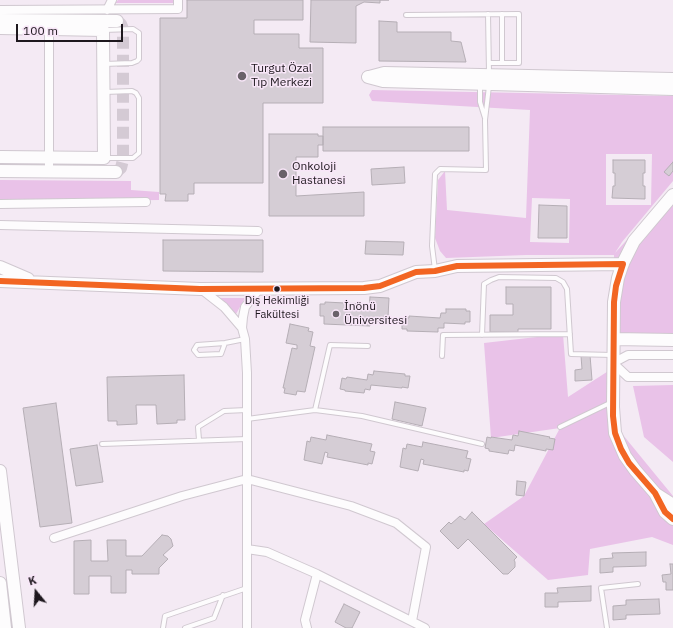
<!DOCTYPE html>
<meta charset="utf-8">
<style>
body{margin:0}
#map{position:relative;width:673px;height:628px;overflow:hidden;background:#f4eaf4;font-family:"IBM Plex Sans",sans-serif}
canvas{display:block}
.north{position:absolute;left:16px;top:572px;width:40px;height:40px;-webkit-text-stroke:3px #f8e6f8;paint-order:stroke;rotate:342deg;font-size:11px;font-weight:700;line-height:16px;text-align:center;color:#1e181e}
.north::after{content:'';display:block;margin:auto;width:14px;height:18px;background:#1e181e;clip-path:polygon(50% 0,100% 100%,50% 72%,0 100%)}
.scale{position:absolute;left:16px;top:24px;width:107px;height:18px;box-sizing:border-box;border:2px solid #1e181e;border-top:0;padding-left:5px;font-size:12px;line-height:14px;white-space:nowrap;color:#1e181e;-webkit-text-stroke:3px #f8e6f8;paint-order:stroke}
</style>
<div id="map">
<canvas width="673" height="628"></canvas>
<div class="north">K</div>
<div class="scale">100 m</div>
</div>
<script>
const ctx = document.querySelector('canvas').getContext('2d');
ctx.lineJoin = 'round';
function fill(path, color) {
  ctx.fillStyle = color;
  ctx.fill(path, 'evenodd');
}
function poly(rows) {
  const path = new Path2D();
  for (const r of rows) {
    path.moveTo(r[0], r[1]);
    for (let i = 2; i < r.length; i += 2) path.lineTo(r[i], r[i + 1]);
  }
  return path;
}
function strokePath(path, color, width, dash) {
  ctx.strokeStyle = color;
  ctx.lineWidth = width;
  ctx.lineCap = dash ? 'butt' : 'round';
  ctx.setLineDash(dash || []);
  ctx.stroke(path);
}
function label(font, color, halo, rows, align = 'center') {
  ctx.font = font + ' "IBM Plex Sans",sans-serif';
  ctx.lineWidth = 3;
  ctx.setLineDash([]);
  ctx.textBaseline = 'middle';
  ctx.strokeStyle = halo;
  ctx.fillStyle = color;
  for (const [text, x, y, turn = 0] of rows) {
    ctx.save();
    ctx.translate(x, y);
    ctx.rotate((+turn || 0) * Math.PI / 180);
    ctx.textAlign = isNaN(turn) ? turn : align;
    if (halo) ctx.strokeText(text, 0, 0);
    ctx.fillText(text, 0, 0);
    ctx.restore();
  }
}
fill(poly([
 [118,0,173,0,173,3,115,3],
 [372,90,673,96,673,181,622,242,615,253,673,189,673,337,614,339,614,255,526,255,446,258,440,251,435,238,438,180,445,171,447,210,526,218,530,110,372,101,369,95],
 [606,154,652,154,651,205,606,205],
 [532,198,570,199,569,243,530,242],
 [0,180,131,181,131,190,159,192,159,200,0,202],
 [219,298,245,298,236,314],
 [563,334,568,397,613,368,614,424,673,496,673,545,652,537,590,549,588,575,548,580,484,524,524,496,560,428,491,438,484,343],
 [673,385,673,462,644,437,633,386]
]), '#e9c2e8');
const building = poly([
 [187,0,303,0,303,20,254,20,254,34,299,34,299,48,323,48,323,103,263,103,263,183,194,183,194,194,188,194,188,201,165,201,166,194,160,194,160,18,187,18,187,0],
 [311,0,389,0,380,0,380,3,364,2,356,6,356,43,310,42,311,0],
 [379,21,397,22,397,32,451,32,451,41,461,42,466,62,379,61,379,21],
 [323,127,469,127,469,151,323,151,323,127],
 [269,134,318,134,318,136,323,136,323,145,318,145,318,157,296,157,296,196,364,192,364,216,269,216,269,134],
 [613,160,645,160,645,173,643,173,643,186,645,186,645,199,612,198,613,186,615,186,615,173,613,173,613,160],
 [673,162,673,171,669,176,664,172,673,162],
 [404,167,405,183,372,185,371,169,404,167],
 [539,205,567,206,567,238,538,238,539,205],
 [163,240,263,240,263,272,163,271,163,240],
 [366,241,404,242,403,255,365,254,366,241],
 [506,287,551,287,551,329,518,329,518,332,490,332,490,315,513,315,513,304,506,304,506,287],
 [370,297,389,298,388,317,385,317,385,322,370,321,370,326,324,324,324,316,320,316,320,304,325,304,325,302,366,304,365,309,369,309,370,297],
 [446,309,466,309,466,311,470,311,470,322,465,322,465,324,444,323,444,328,438,328,438,332,407,331,407,329,402,329,402,318,409,318,409,316,440,318,441,313,446,313,446,309],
 [290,324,309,328,308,331,313,332,310,346,315,347,305,392,297,391,296,395,284,393,285,388,283,388,292,348,297,349,297,345,286,343,290,324],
 [590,355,592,380,575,381,575,370,582,369,581,356,590,355],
 [374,371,405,374,405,376,410,376,408,388,402,387,402,388,371,385,370,390,365,389,364,393,345,391,345,390,340,389,342,378,346,379,347,377,367,380,368,374,373,375,374,371],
 [184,375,185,420,177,420,177,423,157,424,156,405,136,405,137,424,117,425,117,421,108,421,107,377,184,375],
 [395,402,426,408,422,426,392,419,395,402],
 [56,403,72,523,40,527,23,408,56,403],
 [519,431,550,437,549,438,555,439,553,450,546,449,546,451,515,445,514,451,509,450,508,454,489,451,489,449,485,448,487,437,491,438,491,437,512,440,513,435,518,436,519,431],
 [327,435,372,444,370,451,375,452,372,464,368,463,368,465,327,457,328,453,325,452,322,464,304,460,307,441,310,442,311,437,326,440,327,435],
 [423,442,468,451,466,458,471,459,468,471,464,470,464,472,423,464,424,460,421,459,418,471,400,467,403,448,406,449,407,444,422,447,423,442],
 [97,445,103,482,76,486,70,449,97,445],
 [517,481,526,482,524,496,516,495,517,481],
 [472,512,517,557,514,560,515,562,515,567,508,574,503,574,468,539,458,549,440,531,449,522,451,524,460,516,465,520,472,512],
 [162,535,168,536,171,539,173,546,163,555,168,559,159,568,159,574,132,574,132,570,126,570,126,593,111,593,111,576,89,576,89,594,74,594,74,541,91,540,91,561,108,561,107,540,126,540,126,556,142,556,162,535],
 [646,552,646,566,613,567,613,572,600,573,600,559,613,558,612,553,646,552],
 [670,564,673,564,673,590,666,590,666,582,663,582,662,575,671,574,670,564],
 [591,586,591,601,558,602,558,607,545,607,545,593,558,593,557,588,591,586],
 [659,599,660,614,626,615,626,619,613,620,613,606,626,605,626,600,659,599],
 [344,604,360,612,352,628,346,628,335,622,344,604]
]);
fill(building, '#d5cdd5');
strokePath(building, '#b5aeb5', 1);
strokePath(poly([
 [116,172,121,168,123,160,123,29,121,24,117,21]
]), '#d4cad4', 12, [12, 6]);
const lane = poly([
 [488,14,489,73],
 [502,14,502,63],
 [406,15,519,14,519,63,489,63],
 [104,30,133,29,139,33,139,59,137,61,132,63,104,64],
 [480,86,480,102,485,118],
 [105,92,132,91,136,93,139,98,139,153,133,158,106,158],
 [435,270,432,246,435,174,440,169,486,170,485,120,489,86],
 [482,335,484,284,491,280,499,277,556,278,563,282,567,289,571,354,613,355],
 [225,343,221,354,198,355,194,350,197,345,225,343,245,339],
 [442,356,443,335,570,334],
 [315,410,330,345,368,346],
 [247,419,315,410,362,416,482,444],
 [560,427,612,402],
 [199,440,198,427,224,411,247,410],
 [102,444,247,439],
 [163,628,165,616,247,588],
 [185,628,214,618,223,595],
 [607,628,601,588,638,584]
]);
const street = poly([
 [0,10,178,9,178,0],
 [107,10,112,0],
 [49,171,49,24],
 [0,204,146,202],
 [0,225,258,231],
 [201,289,224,307,242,328],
 [673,355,628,355,613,363,628,377,673,377],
 [54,538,182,496,247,479,351,506,396,523,426,547,412,621],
 [247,549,267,552,317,574,425,628],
 [247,628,247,373,245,339,242,328,243,317,245,307,259,289],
 [307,628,305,620,317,574]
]);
const secondary = poly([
 [0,20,117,21],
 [0,28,103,30,104,158,0,157],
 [368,77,383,81,673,89],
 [369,77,384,73,673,79],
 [0,171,116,172],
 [673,195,634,241,623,263,618,278,614,302,613,407,615,433,625,456,635,470,655,493,665,512,673,519],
 [0,267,28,279],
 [0,281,200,289,364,288,380,286,416,272,435,271,457,266,623,264],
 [614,339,673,340],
 [0,471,19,628],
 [656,494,673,505],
 [0,583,5,628]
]);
strokePath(lane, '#d0c8d0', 6);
strokePath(street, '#d0c8d0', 10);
strokePath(secondary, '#d0c8d0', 14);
strokePath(lane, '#fdfcfd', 4);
strokePath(street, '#fdfcfd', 8);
strokePath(secondary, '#fdfcfd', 12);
strokePath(poly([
 [0,281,200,289,364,288,380,286,416,272,435,271,457,266,623,264,616,286,614,302,613,416,615,433,621,449,629,463,655,493,665,512,673,519]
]), '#f26522', 6);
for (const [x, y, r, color] of [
 [242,76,5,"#696269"],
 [283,174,5,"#696269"],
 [277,289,3.5,"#1e181e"],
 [336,314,4,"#696269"]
]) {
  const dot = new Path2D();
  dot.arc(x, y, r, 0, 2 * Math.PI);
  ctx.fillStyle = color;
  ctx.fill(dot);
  strokePath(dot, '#f8e6f8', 1.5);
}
label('11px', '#1e181e', '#f8e6f8', [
 ["Diş Hekimliği",277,301],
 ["Fakültesi",277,315]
]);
label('12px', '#1e181e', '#f8e6f8', [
 ["Turgut Özal",251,69],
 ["Tıp Merkezi",251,83],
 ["Onkoloji",292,167],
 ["Hastanesi",292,181],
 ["İnönü",344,307],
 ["Üniversitesi",344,321]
], 'left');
</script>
